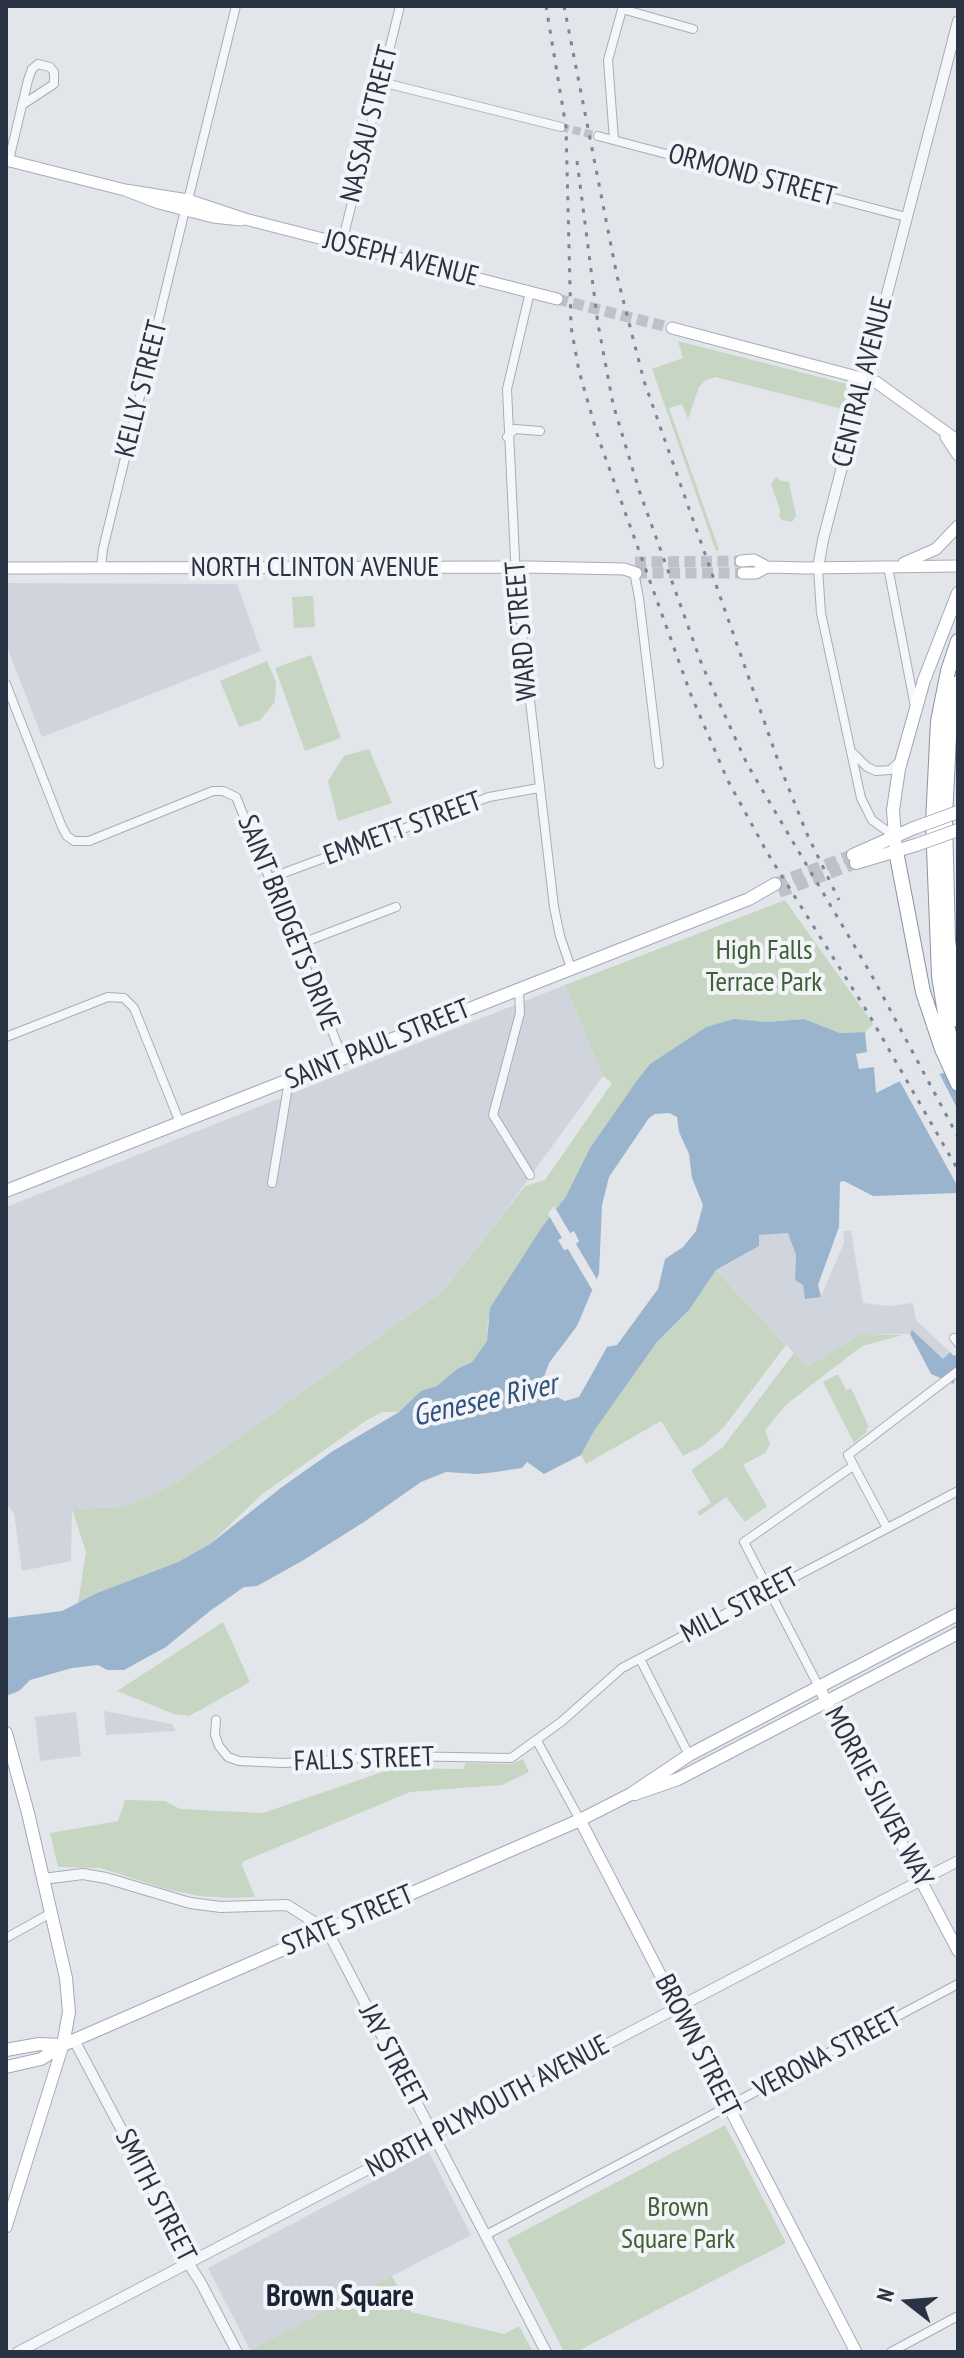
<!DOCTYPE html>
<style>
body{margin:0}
#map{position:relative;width:964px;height:2358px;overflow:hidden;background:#e2e6eb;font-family:"PT Sans Narrow",sans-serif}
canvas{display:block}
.frame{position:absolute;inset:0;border:8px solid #293344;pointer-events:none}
.north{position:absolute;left:868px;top:2262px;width:80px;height:80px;-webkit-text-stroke:6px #f2f4f8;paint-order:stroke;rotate:287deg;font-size:22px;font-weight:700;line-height:32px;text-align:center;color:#293344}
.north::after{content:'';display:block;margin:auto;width:28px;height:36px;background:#293344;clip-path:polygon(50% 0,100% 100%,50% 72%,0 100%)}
</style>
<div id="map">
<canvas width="964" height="2358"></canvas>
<div class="frame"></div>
<div class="north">N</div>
</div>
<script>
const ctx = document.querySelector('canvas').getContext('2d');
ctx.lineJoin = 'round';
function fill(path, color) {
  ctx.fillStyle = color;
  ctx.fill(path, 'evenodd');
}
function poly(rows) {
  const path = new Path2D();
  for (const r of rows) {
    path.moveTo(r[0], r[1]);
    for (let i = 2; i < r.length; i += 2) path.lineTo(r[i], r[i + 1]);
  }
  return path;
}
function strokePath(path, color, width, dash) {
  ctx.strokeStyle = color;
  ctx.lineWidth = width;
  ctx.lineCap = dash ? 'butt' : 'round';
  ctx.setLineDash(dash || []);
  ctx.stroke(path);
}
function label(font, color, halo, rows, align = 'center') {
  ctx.font = font + ' "PT Sans Narrow",sans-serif';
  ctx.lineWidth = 8;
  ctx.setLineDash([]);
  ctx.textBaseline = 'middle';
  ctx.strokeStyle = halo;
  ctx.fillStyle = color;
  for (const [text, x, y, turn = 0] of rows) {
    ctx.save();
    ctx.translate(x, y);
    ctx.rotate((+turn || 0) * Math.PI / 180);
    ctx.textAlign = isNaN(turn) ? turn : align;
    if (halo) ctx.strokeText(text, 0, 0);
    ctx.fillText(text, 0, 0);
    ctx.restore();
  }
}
fill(poly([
 [6,583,237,584,261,651,42,737,6,645],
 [565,985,603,1076,506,1210,444,1290,173,1485,124,1507,72,1509,71,1561,22,1571,14,1513,6,1503,6,1207],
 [843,1231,851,1231,863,1303,889,1306,913,1303,916,1320,950,1352,943,1360,912,1331,910,1334,860,1334,807,1367,716,1270,759,1246,759,1235,788,1232,796,1254,795,1280,803,1285,805,1299,822,1294,844,1243],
 [104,1711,172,1724,176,1731,106,1735],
 [76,1712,81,1756,40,1761,35,1717],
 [429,2152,471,2235,250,2350,208,2268]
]), '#d0d5dd');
fill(poly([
 [678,341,847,384,849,389,843,407,838,408,715,377,706,380,699,387,688,419,682,404,669,408,719,550,716,551,652,369,683,358],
 [776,477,781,481,789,482,796,516,792,522,782,520,778,515,781,513,771,484],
 [313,596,315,627,294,628,292,597],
 [311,655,341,738,305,751,275,668],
 [267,661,276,682,275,702,260,720,239,727,220,681],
 [369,749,392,803,338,821,328,781,344,756],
 [785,900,873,1024,865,1032,840,1033,804,1019,767,1022,734,1020,706,1027,650,1064,590,1148,565,1198,523,1258,488,1320,487,1341,472,1362,457,1369,437,1387,421,1391,399,1412,382,1412,364,1422,261,1495,210,1544,178,1562,97,1593,78,1603,86,1552,72,1509,124,1507,173,1485,444,1290,525,1186,545,1180,612,1083,603,1076,565,985],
 [716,1270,786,1345,724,1427,703,1446,683,1456,661,1421,586,1464,581,1455,594,1431,657,1342,689,1310],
 [860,1334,903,1335,862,1346,787,1404,765,1430,770,1444,765,1453,743,1465,767,1506,745,1522,726,1497,700,1516,697,1512,711,1503,691,1470,722,1448,794,1353,807,1367],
 [838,1374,846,1390,851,1388,869,1427,866,1429,867,1432,854,1443,823,1382],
 [223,1622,250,1682,189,1716,174,1714,117,1691],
 [523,1759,529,1772,502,1785,410,1792,244,1861,242,1865,255,1897,229,1898,199,1896,166,1889,100,1868,58,1867,50,1833,118,1821,125,1800,165,1801,180,1809,263,1813,394,1768,463,1769,466,1763,511,1764],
 [725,2125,786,2243,576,2352,564,2352,507,2240],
 [392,2276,411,2312,504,2334,519,2326,533,2352,251,2352,250,2350]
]), '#c7d6c2');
fill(poly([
 [734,1019,767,1022,804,1019,840,1033,865,1032,867,1052,856,1054,859,1069,874,1067,876,1093,898,1082,958,1070,958,1193,873,1196,844,1181,840,1182,839,1227,818,1285,821,1297,805,1299,803,1285,795,1280,796,1255,788,1233,759,1235,759,1246,716,1270,689,1310,657,1342,594,1431,581,1455,544,1474,527,1462,522,1468,496,1472,477,1474,446,1472,421,1482,364,1522,302,1561,257,1586,244,1587,210,1611,166,1647,124,1670,107,1670,98,1665,72,1668,30,1680,19,1691,6,1696,6,1618,62,1611,97,1593,178,1562,210,1544,282,1487,333,1451,399,1412,421,1391,437,1386,457,1369,472,1362,487,1341,490,1308,542,1227,565,1198,590,1148,636,1082,650,1064,706,1027],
 [669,1113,677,1117,679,1132,689,1154,692,1178,703,1205,696,1231,683,1247,665,1259,658,1289,617,1345,607,1347,579,1397,565,1401,545,1391,543,1380,549,1363,577,1326,599,1274,602,1205,609,1177,649,1118,655,1114],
 [912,1330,943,1359,950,1352,954,1356,958,1354,954,1384,931,1374,910,1334]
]), '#9bb4cd');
fill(poly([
 [937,1069,958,1110,958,1187,898,1078],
 [554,1206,570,1233,574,1231,579,1241,576,1244,599,1283,594,1293,568,1249,564,1250,558,1240,562,1238,548,1214]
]), '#e2e6eb');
strokePath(poly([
 [561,127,598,136]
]), '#bdc2ca', 8, [8, 4]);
strokePath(poly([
 [557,299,672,328],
 [635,562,741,561],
 [636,573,743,573]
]), '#bdc2ca', 11, [11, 5.5]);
strokePath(poly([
 [775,884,853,855],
 [779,892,856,863]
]), '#bdc2ca', 12, [12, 6]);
const minor = poly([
 [622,9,693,29],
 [381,82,561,127],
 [598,136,906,217],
 [614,140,608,60,623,6],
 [9,160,28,80,32,69,38,64,50,67,54,72,54,84,22,105],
 [188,200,236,6],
 [342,243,400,6],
 [530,292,507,389,516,580,554,907,560,936,571,968],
 [507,437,515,429,540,431],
 [888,567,915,707],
 [101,568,103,549,185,210],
 [818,568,821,613,861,798,872,820,894,836],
 [634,572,639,598,659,764],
 [6,684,62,827,67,836,74,841,89,841,213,791,223,791,236,797,343,1058],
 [854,754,867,767,876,771,890,770,898,763],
 [270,878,489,797,539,788],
 [297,945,396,907],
 [519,989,520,1013,493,1115,530,1175],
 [6,1037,108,997,124,998,134,1008,180,1123],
 [272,1183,289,1080],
 [954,1338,958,1343],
 [887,1528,848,1455,958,1371],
 [640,1659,689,1755],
 [819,1687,744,1542,853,1466],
 [216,1720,215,1735,219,1746,228,1757,239,1761,283,1763,396,1756,511,1758,561,1722,622,1668,958,1491],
 [537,1741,580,1820],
 [6,1938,51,1913],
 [486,2235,958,1984],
 [891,2352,958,2316]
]);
const tertiary = poly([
 [818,568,823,540,958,21],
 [43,1879,83,1874,106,1878,190,1903,221,1907,287,1905,327,1930,546,2352],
 [74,2040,145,2174,183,2255,201,2283,237,2352],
 [18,2352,958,1861]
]);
const secondary = poly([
 [6,160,125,190,159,203,213,217,241,220],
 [125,190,188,200,245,219,557,299],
 [672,328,876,382,958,441],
 [946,437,958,455],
 [741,561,754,560,767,567,806,568,958,566],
 [904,563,936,549,958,526],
 [6,568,528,567,624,569,636,573],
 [743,573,756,573,767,567],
 [819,1687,958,1951],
 [580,1820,856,2352],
 [6,2227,63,2045]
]);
const primary = poly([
 [896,851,893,810,899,769,924,680,958,593],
 [853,855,914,828],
 [856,863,916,845],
 [6,1191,749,899,775,884],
 [6,1733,28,1813,66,1978,69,2012,63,2045],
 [635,1794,678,1779,958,1633],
 [6,2050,39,2044,63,2045],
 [6,2067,41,2059,63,2045,580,1820,631,1794,689,1755,958,1614]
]);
const motorway = poly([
 [958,641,948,671,938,721,933,823,939,976,947,1026,958,1065],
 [958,683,949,737,945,818,948,940,958,1020],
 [896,851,923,992,942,1049,958,1084]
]);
strokePath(minor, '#a7adb6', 10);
strokePath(tertiary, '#a7adb6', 12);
strokePath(secondary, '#a7adb6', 13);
strokePath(primary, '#a0aab8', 14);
strokePath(motorway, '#8893a3', 16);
strokePath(minor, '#f5f6f9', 8);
strokePath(tertiary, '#f5f6f9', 10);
strokePath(secondary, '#fff', 11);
strokePath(primary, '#fff', 12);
strokePath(motorway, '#fff', 14);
strokePath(poly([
 [546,6,566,127,571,327,579,371,598,437,691,695,728,781,768,854,868,1013,958,1170],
 [564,6,617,276,644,381,781,769,807,834,839,900],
 [577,161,598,324,613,404,639,490,702,665,747,764,871,974,958,1137]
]), '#7a8596', 3, [4, 8]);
const primaryBridge = poly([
 [914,828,958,812],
 [916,845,958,830]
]);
strokePath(primaryBridge, '#a0aab8', 14, []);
strokePath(primaryBridge, '#fff', 12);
label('28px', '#293344', '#f2f4f8', [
 ["NASSAU STREET",370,124,-76],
 ["ORMOND STREET",752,176,15],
 ["JOSEPH AVENUE",401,259,14],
 ["CENTRAL AVENUE",863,382,-76],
 ["KELLY STREET",142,389,-76],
 ["NORTH CLINTON AVENUE",315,568],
 ["WARD STREET",522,631,-95],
 ["EMMETT STREET",403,829,-20],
 ["SAINT BRIDGETS DRIVE",288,923,68],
 ["SAINT PAUL STREET",378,1045,-22],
 ["MILL STREET",740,1606,-28],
 ["FALLS STREET",364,1760,-2],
 ["MORRIE SILVER WAY",878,1797,62],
 ["STATE STREET",348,1921,-23],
 ["BROWN STREET",697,2046,63],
 ["VERONA STREET",828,2054,-28],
 ["JAY STREET",392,2056,62],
 ["NORTH PLYMOUTH AVENUE",488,2107,-28],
 ["SMITH STREET",155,2196,63]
]);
label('28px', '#3e6135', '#f2f4f8', [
 ["High Falls",764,951],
 ["Terrace Park",764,983],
 ["Brown",678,2208],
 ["Square Park",678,2240]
]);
label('italic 30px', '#30527b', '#f2f4f8', [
 ["Genesee River",485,1401,-13]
]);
label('bold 30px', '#1b2435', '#f2f4f8', [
 ["Brown Square",340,2297]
]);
</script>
